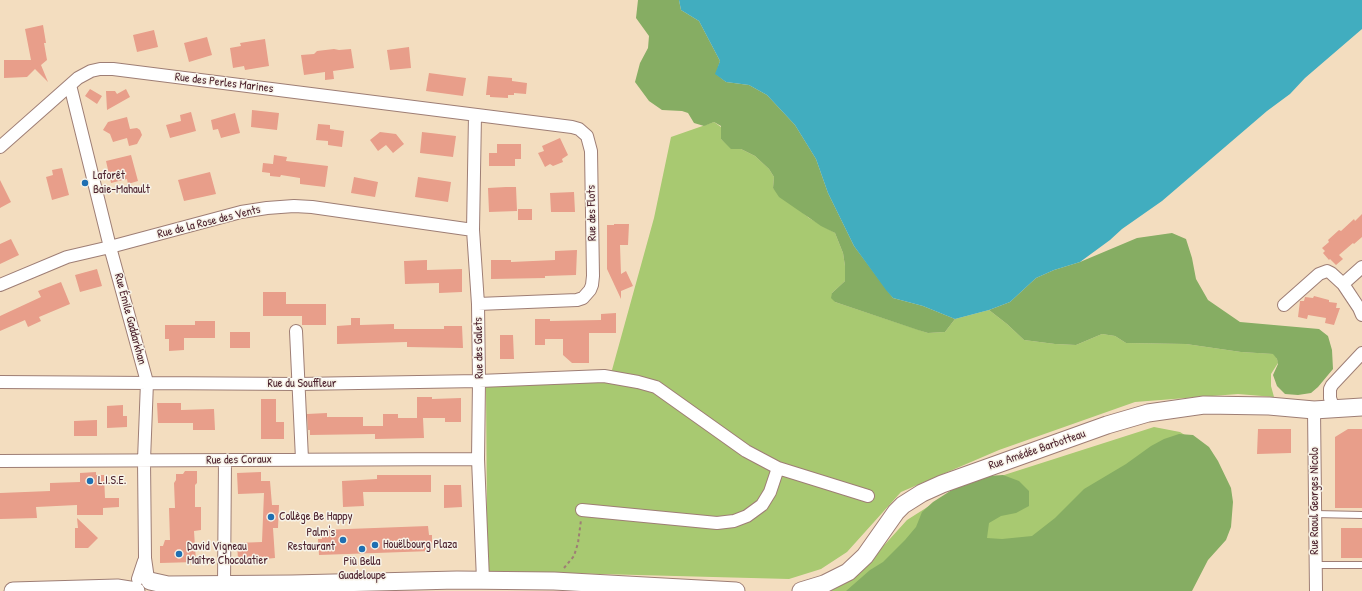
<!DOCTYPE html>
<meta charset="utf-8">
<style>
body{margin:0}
canvas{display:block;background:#f3ddbf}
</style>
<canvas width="1362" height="591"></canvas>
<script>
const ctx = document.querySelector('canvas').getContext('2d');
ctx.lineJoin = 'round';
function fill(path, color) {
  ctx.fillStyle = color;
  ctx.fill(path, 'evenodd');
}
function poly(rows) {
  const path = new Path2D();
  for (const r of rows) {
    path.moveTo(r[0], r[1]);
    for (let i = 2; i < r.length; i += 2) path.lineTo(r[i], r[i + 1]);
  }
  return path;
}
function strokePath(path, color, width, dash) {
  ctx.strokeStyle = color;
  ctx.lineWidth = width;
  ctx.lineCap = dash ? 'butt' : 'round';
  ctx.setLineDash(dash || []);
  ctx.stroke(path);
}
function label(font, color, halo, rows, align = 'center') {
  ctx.font = font + ' "Patrick Hand",sans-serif';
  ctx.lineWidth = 3;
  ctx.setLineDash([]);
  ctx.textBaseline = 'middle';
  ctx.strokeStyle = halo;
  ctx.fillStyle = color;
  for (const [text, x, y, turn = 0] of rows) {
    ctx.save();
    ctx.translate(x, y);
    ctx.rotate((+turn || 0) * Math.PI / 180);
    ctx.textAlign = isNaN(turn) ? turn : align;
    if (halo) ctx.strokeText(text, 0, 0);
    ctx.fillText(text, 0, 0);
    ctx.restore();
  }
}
fill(poly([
 [714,122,721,127,721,139,731,148,741,149,755,156,769,169,774,177,773,188,809,218,835,233,843,253,845,266,845,281,832,293,835,302,928,333,945,332,955,319,989,310,1007,324,1024,340,1055,344,1076,345,1102,334,1115,336,1126,343,1186,344,1241,352,1274,354,1277,359,1278,363,1271,374,1271,386,1274,397,1238,394,1135,402,999,450,901,492,847,552,821,569,789,579,486,571,487,517,486,387,612,370,654,218,671,137],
 [1154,427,1180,432,1196,442,1189,591,831,591,859,573,907,520,951,492]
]), '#a8c971');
fill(poly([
 [638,0,679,0,681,10,699,21,720,61,716,74,726,82,749,85,767,95,795,125,816,159,828,193,854,246,893,298,923,306,955,319,945,332,928,333,918,330,835,302,831,298,832,293,845,281,845,266,843,253,835,233,821,226,779,197,773,188,774,177,769,169,755,156,741,149,731,149,721,139,721,126,714,122,704,126,694,123,688,113,682,111,662,110,649,101,635,82,640,63,648,48,649,36,636,18],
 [1172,233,1186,239,1192,258,1196,279,1208,300,1240,322,1319,329,1328,336,1332,350,1333,369,1318,387,1311,393,1298,395,1285,394,1277,386,1273,375,1278,364,1277,359,1273,354,1241,352,1186,344,1126,343,1115,336,1102,334,1076,345,1055,344,1024,340,1007,324,989,310,1010,302,1036,278,1054,270,1080,262,1137,238],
 [1179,434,1193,435,1209,447,1218,461,1231,488,1233,502,1231,527,1226,540,1208,560,1192,591,846,591,870,570,883,562,905,540,916,527,922,512,933,502,958,486,987,476,1003,475,1019,481,1029,491,1029,506,1016,513,1001,516,989,523,987,538,1002,539,1032,536,1055,518,1084,489,1126,464,1151,446,1164,439]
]), '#86ad63');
fill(poly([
 [679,0,1362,0,1362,29,1305,78,1290,94,1267,111,1162,201,1122,229,1110,240,1080,262,1054,270,1036,278,1010,302,989,310,955,319,923,306,893,298,886,290,854,246,828,193,816,159,795,125,767,95,749,85,726,82,715,74,720,61,699,21,681,10]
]), '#41adbf');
fill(poly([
 [43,25,46,43,44,43,47,60,41,65,48,82,35,69,27,77,4,78,4,60,31,60,25,29],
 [154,30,158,47,137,52,133,35],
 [207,37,212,55,189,62,184,43],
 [265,39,269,66,245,70,244,66,233,68,230,48,241,46,240,43],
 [409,47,411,68,390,70,387,50],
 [334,49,339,50,351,49,354,68,333,71,334,79,325,80,325,72,304,75,301,55,314,54,317,51],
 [429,73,466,78,463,96,426,91],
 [488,76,512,78,512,81,527,83,526,94,514,93,514,95,508,95,508,98,490,97,490,95,486,95],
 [90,89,102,96,97,104,85,96],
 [126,89,130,97,107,110,106,91,115,91,117,94],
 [252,110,279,113,277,130,251,127],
 [191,112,196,131,170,138,166,125,181,121,180,115],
 [235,113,240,133,221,138,218,129,213,130,211,120],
 [127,117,130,129,137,128,140,130,142,135,137,144,129,146,127,138,113,142,110,134,103,130,108,122],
 [318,124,330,125,330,129,344,131,342,147,328,145,328,141,316,140],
 [380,132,396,134,404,144,393,153,386,145,378,151,370,140],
 [422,132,456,136,453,157,420,153],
 [560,138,568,155,562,159,563,162,553,166,550,164,545,167,538,153,544,151,542,146],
 [497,144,521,144,521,159,515,159,515,166,489,166,489,153,497,153],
 [131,155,138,181,128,184,127,179,111,183,106,161],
 [274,155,287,157,286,161,328,166,325,187,300,184,300,178,281,175,280,177,270,176,270,173,262,172,263,163,273,164],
 [62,168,69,195,52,200,46,177,53,175,52,170],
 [210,172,216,194,184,201,178,180],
 [354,177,378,182,375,197,351,193],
 [418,177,451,182,448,202,415,197],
 [0,180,11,202,0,208],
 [506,187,516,187,517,211,489,212,488,188],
 [574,192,575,212,551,212,550,193],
 [518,209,532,209,532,220,518,220],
 [1362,214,1362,237,1354,244,1353,243,1339,255,1343,259,1336,265,1330,259,1329,260,1323,253,1325,251,1322,248,1329,242,1328,240,1339,230,1341,231,1354,219,1355,221],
 [614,224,629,224,628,245,620,245,621,274,626,271,633,286,621,291,621,299,607,269,607,225,614,225],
 [11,239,19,255,0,264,0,244],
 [577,250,576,275,545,276,545,278,491,279,491,260,511,260,511,262,555,260,555,251],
 [427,260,427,270,462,269,462,292,439,293,439,283,405,284,404,261],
 [97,269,102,286,80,292,75,275],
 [61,282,70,304,39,317,41,321,28,327,25,320,0,331,0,316,41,297,38,291],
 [263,292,286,292,286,304,326,304,326,325,302,325,302,316,263,316],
 [1314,296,1329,300,1329,302,1337,303,1336,308,1340,308,1334,325,1325,323,1326,318,1308,315,1307,319,1298,317,1300,301,1304,301,1305,297,1313,298],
 [616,313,616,333,589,333,589,363,572,363,563,355,563,339,545,339,545,345,535,345,535,319,550,319,550,321,601,320,601,314],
 [351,318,360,318,360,325,394,324,394,329,444,329,444,326,462,326,463,348,407,347,407,342,337,344,337,326,351,325],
 [195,321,215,321,215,338,184,338,184,350,169,351,169,339,165,339,165,325,195,325],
 [230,332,250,332,250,348,230,348],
 [500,335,513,335,514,359,500,359],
 [417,397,432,397,432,399,461,398,461,422,445,422,445,418,417,418],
 [261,399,276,399,276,422,284,422,284,439,261,439],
 [157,403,181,403,181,410,214,409,215,430,193,430,193,423,158,423],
 [123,405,123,416,127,416,127,427,107,428,107,406],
 [327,413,327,417,363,417,363,426,383,426,383,414,398,414,398,418,423,418,424,438,375,439,375,434,310,435,310,430,308,430,307,414],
 [97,420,97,436,74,436,74,421],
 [1258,429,1291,429,1291,453,1257,454],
 [1348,429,1362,429,1362,508,1335,508,1335,437],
 [185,471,197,471,197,483,195,485,195,507,201,507,201,530,194,531,196,562,160,563,160,546,163,546,165,540,170,540,169,508,175,508,174,483,176,480,176,474,183,474],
 [96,472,96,475,104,475,105,498,119,498,119,507,103,508,103,515,77,515,77,505,36,507,37,518,0,519,0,493,50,491,50,483,80,482,80,473],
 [261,472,261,481,270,481,272,505,279,505,278,528,273,528,275,558,244,561,244,559,238,560,237,543,262,542,264,493,238,494,237,473],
 [377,475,431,475,431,492,363,492,364,506,343,507,342,481,377,479],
 [444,485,461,485,462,507,444,508],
 [77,518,98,538,88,548,75,548,75,528,78,528],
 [428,526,429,535,432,535,432,551,319,555,318,539,322,539,321,530],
 [1341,528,1362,528,1362,558,1341,558]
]), '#e89e8a');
const lane = poly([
 [1315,514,1362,515],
 [1316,565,1362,565]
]);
const street = poly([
 [70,85,110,247,147,382,144,460,145,558,148,579],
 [475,115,473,230,478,304,479,381,478,459,483,580],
 [0,147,78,78,91,71,100,69,113,69,572,127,579,129,587,136,591,151,593,276,592,285,590,290,583,298,577,300,478,304],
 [1343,284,1362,267],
 [0,285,67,257,110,247,241,212,267,208,294,206,312,207,473,230],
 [1284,305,1319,274,1327,271,1331,273,1343,284,1359,308,1362,315],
 [296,331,302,459],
 [0,382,298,384,479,381,604,376,638,382,656,387,746,451,778,468,868,496],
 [1314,410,1316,591],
 [1334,410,1330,398,1330,389,1332,385,1362,353],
 [0,461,478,459],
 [582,510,717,523,734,521,747,516,762,505,770,492,778,468],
 [138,579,144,561],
 [224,585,225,460]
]);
const secondary = poly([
 [150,581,168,585,292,584,457,580,554,581,736,591],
 [13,591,117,588,136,591],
 [801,591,824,584,848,572,865,556,896,512,903,505,922,493,942,484,1107,425,1148,413,1204,405,1269,406,1314,410,1362,407]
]);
strokePath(lane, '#9e7e75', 8);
strokePath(street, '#9e7e75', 14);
strokePath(secondary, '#9e7e75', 19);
strokePath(poly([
 [564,568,574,556,578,543,581,520]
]), '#9e7e75', 2, [3, 3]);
strokePath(lane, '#fff', 6);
strokePath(street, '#fff', 12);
strokePath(secondary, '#fff', 17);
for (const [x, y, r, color] of [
 [85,183,4,"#1f6fb2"],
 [90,481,4,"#1f6fb2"],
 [271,517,4,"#1f6fb2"],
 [343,540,4,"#1f6fb2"],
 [375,545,4,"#1f6fb2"],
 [362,549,4,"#1f6fb2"],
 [179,554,4,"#1f6fb2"]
]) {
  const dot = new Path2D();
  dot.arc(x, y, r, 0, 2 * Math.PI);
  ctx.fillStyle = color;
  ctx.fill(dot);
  strokePath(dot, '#f7f3e8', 1.5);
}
label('12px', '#4a1f2b', '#f7f3e8', [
 ["Rue des Perles Marines",224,83,7],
 ["Rue des Flots",592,213,-91],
 ["Rue de la Rose des Vents",209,222,-14],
 ["Rue Émile Gaddarkhan",130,319,75],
 ["Rue des Galets",479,348,-91],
 ["Rue du Souffleur",302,384],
 ["Rue Amédée Barbotteau",1037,450,-19],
 ["Rue des Coraux",239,460,-1],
 ["Rue Raoul Georges Nicolo",1315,501,-90]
]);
label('12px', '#4a1f2b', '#f7f3e8', [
 ["Laforêt",93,176],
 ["Baie-Mahault",93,190],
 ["L.I.S.E.",98,481],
 ["Collège Be Happy",279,517],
 ["Palm's",335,533,"right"],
 ["Restaurant",335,547,"right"],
 ["Houëlbourg Plaza",383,545],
 ["David Vigneau",187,547],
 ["Maître Chocolatier",187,561],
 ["Più Bella",362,562,"center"],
 ["Guadeloupe",362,576,"center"]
], 'left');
</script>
